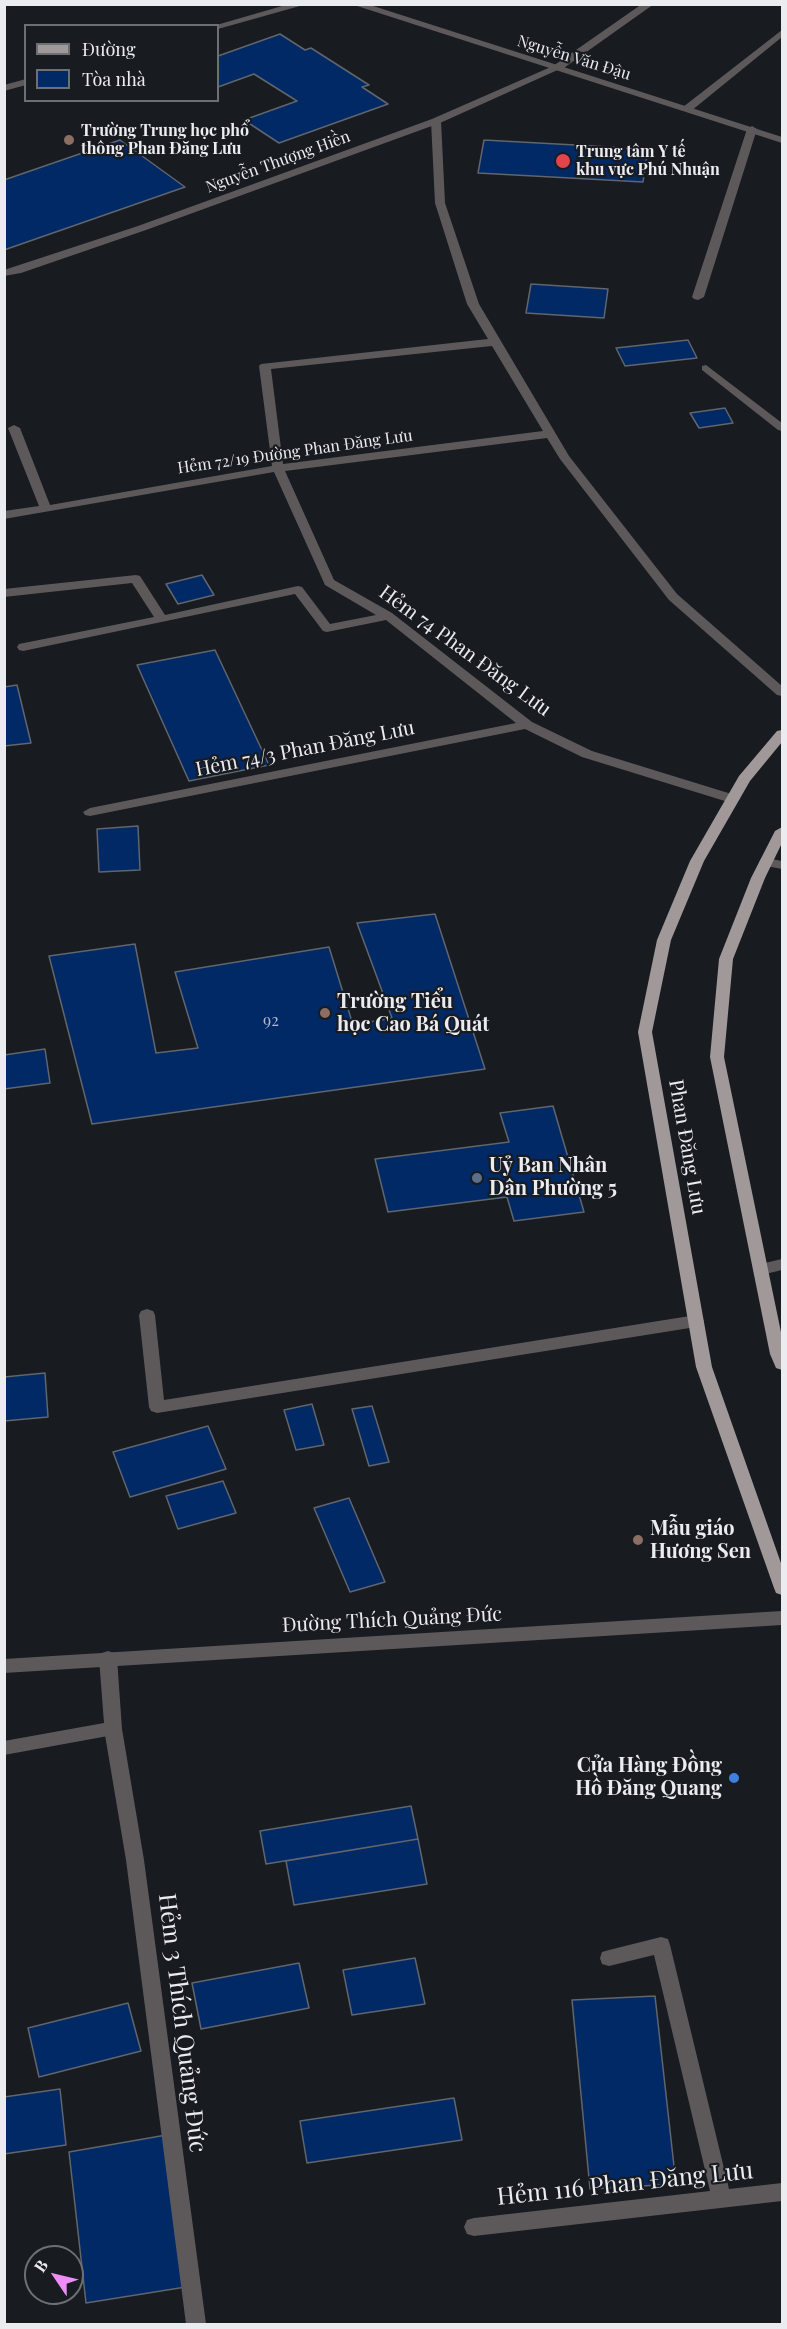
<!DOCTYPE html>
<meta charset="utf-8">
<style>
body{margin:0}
#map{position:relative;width:787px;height:2329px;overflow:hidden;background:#181b20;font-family:"Playfair Display",serif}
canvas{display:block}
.frame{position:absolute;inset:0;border:6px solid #eaecf0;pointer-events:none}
.legend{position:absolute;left:24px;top:24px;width:195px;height:78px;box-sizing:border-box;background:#181b20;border:2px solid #6c6f73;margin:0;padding:8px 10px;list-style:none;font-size:18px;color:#eaecf0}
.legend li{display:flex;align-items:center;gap:12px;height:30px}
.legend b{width:30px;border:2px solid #6c6f73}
.north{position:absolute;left:24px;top:2245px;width:60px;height:60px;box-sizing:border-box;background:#181b20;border:2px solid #6c6f73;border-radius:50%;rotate:305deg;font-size:16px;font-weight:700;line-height:24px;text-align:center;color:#eaecf0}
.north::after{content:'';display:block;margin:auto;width:21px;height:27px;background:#ee8cf8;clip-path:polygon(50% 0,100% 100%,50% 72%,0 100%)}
</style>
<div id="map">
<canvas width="787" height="2329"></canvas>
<div class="frame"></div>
<ul class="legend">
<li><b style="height:8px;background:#a09899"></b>Đường</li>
<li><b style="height:16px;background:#002965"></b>Tòa nhà</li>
</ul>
<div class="north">B</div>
</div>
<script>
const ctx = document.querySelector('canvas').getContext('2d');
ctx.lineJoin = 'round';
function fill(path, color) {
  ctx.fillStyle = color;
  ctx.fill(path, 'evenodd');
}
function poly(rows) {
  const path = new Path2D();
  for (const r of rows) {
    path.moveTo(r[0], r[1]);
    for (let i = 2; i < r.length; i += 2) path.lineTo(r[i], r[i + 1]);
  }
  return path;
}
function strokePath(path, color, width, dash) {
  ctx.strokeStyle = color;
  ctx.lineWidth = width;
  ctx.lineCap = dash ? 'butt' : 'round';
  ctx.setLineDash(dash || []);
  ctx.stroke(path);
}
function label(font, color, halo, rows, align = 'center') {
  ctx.font = font + ' "Playfair Display",serif';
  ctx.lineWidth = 4.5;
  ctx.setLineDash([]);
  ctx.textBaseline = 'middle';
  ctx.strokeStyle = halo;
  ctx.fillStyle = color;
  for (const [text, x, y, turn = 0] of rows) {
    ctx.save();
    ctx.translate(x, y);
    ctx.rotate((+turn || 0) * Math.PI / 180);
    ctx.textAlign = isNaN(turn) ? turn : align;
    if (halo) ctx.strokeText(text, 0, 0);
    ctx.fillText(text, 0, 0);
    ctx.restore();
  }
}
const building = poly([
 [280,34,305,50,311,48,369,85,362,87,388,104,279,143,244,120,297,101,254,74,218,87,218,56,280,34],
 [120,140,185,187,4,250,4,180,120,140],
 [484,140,648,149,643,182,478,173,484,140],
 [531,284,608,289,604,318,526,313,531,284],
 [688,340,697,358,625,366,616,348,688,340],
 [725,408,733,423,699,428,690,413,725,408],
 [202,575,214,595,178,604,166,584,202,575],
 [215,650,269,765,189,781,137,665,215,650],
 [17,685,31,743,4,746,4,687,17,685],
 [138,826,140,870,99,872,97,829,138,826],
 [435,914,485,1069,92,1124,49,956,135,944,156,1053,198,1048,175,972,329,947,353,1025,392,1018,357,923,435,914],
 [45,1049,50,1083,4,1089,4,1055,45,1049],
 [553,1106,584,1212,514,1221,507,1197,388,1212,375,1159,509,1142,500,1113,553,1106],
 [45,1373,48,1417,4,1421,4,1377,45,1373],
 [312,1404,324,1445,296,1450,284,1410,312,1404],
 [372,1406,389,1462,369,1466,352,1409,372,1406],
 [208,1426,226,1469,130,1497,113,1452,208,1426],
 [223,1481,236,1513,178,1529,166,1496,223,1481],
 [349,1498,385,1582,350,1592,314,1508,349,1498],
 [411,1806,418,1839,266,1864,260,1831,411,1806],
 [418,1839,427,1884,294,1905,286,1861,418,1839],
 [415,1958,425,2004,352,2015,343,1970,415,1958],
 [299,1963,309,2008,201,2029,192,1983,299,1963],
 [655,1996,676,2184,590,2189,572,2000,655,1996],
 [128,2003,141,2051,39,2077,28,2028,128,2003],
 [60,2089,66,2145,4,2154,4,2097,60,2089],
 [454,2098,462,2140,307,2163,300,2121,454,2098],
 [172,2134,192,2286,86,2303,69,2152,172,2134]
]);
fill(building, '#002965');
strokePath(building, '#61656c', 1.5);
fill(poly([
 [289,4,307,4,218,29,218,26,213,26,289,4],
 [642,4,654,4,561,70,553,70,553,66,642,4],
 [782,30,782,37,691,111,683,111,683,107,782,30],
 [26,79,26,85,4,91,4,85,26,79],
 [436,118,441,121,445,203,479,304,569,456,677,594,782,686,782,696,777,695,669,600,560,459,547,438,285,471,334,580,392,613,532,722,592,751,738,796,740,799,733,803,728,802,582,757,525,729,90,816,85,815,83,812,90,808,516,723,386,620,327,632,323,631,295,594,23,651,19,650,17,647,19,644,154,617,132,583,4,597,4,589,136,575,140,576,165,615,298,586,302,587,330,624,376,615,325,585,274,472,4,519,4,511,39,506,8,428,14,425,20,428,50,505,272,466,259,366,261,364,488,339,467,304,435,203,431,121,436,118],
 [492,346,543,431,283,464,271,369,492,346],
 [752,126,757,129,704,297,698,300,694,299,692,297,747,129,752,126],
 [706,365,782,423,782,431,778,430,702,370,702,366,706,365],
 [766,858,782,861,782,869,761,865,759,862,761,859,766,858],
 [147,1309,153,1311,155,1315,164,1400,696,1315,702,1317,704,1321,702,1325,696,1327,157,1413,151,1411,149,1407,139,1315,141,1311,147,1309],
 [113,1722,119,1724,122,1729,144,1860,206,2324,186,2324,126,1860,104,1729,107,1724,113,1722],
 [661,1937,668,1939,670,1945,729,2189,782,2183,782,2201,474,2236,467,2234,464,2227,467,2220,474,2218,710,2191,654,1955,609,1966,602,1964,600,1958,602,1952,609,1950,661,1937]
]), '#5d595a');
fill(poly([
 [553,66,562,68,440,123,146,230,21,273,4,276,4,270,138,226,432,119,553,66],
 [782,1259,782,1270,761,1275,756,1273,753,1269,756,1265,782,1259],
 [108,1651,114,1653,117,1658,122,1729,119,1734,4,1755,4,1741,104,1723,99,1658,102,1653,108,1651]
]), '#5d595a');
fill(poly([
 [351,4,367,4,782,137,782,143,351,4],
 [782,1611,782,1625,4,1673,4,1659,782,1611]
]), '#5d595a');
fill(poly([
 [782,730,782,742,750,781,704,861,671,940,652,1032,712,1367,782,1566,782,1595,776,1593,774,1588,696,1367,638,1032,657,940,690,861,739,776,777,731,782,730],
 [782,827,782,843,765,878,733,959,724,1057,782,1337,782,1370,776,1368,770,1354,710,1057,719,959,751,878,775,831,782,827]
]), '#a09899');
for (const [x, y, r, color] of [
 [69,140,6,"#8d6e63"],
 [563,161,8,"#e0444e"],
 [325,1013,6,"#8d6e63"],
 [477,1178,6,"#5c6f8a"],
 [638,1540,6,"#8d6e63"],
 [734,1778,6,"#3f7fe0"]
]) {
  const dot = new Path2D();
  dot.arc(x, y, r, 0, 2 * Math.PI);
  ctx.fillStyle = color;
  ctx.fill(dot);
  strokePath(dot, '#181b20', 2);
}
label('16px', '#eaecf0', '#181b20', [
 ["Nguyễn Văn Đậu",574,58,17],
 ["Nguyễn Thượng Hiền",278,162,-20],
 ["Hẻm 72/19 Đường Phan Đăng Lưu",295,452,-8]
]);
label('bold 16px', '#eaecf0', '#181b20', [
 ["Trường Trung học phổ",81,131],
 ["thông Phan Đăng Lưu",81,149],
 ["Trung tâm Y tế",576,152],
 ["khu vực Phú Nhuận",576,170]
], 'left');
label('16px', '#b0bbcd', null, [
 ["92",271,1021]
]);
label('20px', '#eaecf0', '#181b20', [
 ["Hẻm 74 Phan Đăng Lưu",465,651,36],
 ["Hẻm 74/3 Phan Đăng Lưu",305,749,-11],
 ["Phan Đăng Lưu",687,1147,80],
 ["Đường Thích Quảng Đức",392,1620,-3]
]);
label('bold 20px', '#eaecf0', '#181b20', [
 ["Trường Tiểu",337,1002],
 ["học Cao Bá Quát",337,1025],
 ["Uỷ Ban Nhân",489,1166],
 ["Dân Phường 5",489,1189],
 ["Mẫu giáo",650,1529],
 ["Hương Sen",650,1552],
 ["Cửa Hàng Đồng",722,1766,"right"],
 ["Hồ Đăng Quang",722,1789,"right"]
], 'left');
label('24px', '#eaecf0', '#181b20', [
 ["Hẻm 3 Thích Quảng Đức",182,2023,83],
 ["Hẻm 116 Phan Đăng Lưu",625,2184,-6]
]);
</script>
